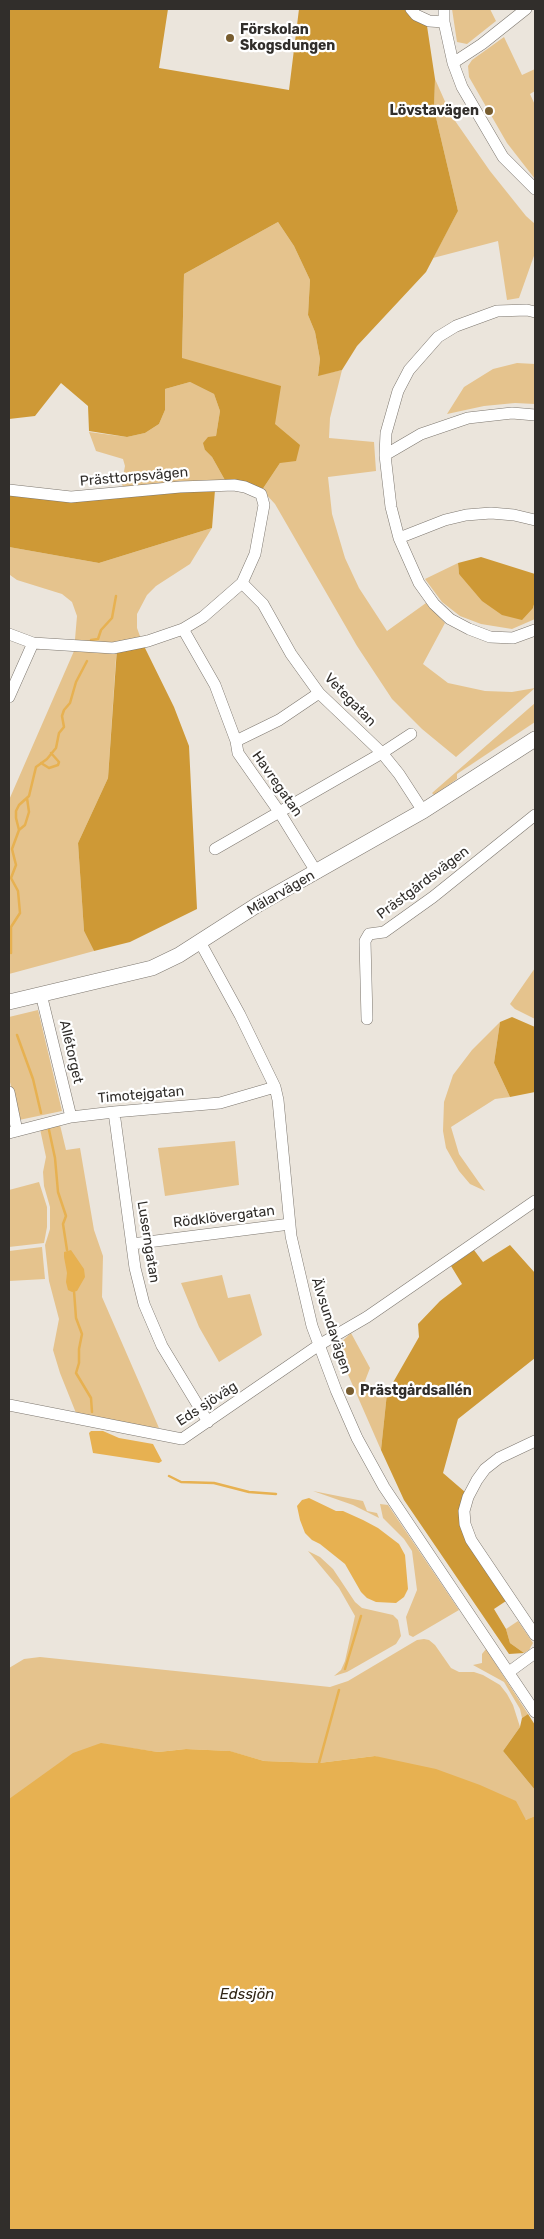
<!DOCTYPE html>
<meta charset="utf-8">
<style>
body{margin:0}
#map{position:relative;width:544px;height:2239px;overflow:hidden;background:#ebe5dc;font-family:Rubik,sans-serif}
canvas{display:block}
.frame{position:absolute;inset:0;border:10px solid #312e2b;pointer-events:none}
</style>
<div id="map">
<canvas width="544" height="2239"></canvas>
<div class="frame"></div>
</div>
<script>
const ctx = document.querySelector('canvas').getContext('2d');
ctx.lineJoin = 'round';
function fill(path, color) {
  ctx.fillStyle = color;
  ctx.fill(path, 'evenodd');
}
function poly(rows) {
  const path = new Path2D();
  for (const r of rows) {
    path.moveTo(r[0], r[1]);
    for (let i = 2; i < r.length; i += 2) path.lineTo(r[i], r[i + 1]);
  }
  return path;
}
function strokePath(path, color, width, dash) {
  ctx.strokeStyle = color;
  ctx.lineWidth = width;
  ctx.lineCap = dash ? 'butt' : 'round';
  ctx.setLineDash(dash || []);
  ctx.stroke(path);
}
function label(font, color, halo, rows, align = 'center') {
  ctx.font = font + ' Rubik,sans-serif';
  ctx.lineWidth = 4.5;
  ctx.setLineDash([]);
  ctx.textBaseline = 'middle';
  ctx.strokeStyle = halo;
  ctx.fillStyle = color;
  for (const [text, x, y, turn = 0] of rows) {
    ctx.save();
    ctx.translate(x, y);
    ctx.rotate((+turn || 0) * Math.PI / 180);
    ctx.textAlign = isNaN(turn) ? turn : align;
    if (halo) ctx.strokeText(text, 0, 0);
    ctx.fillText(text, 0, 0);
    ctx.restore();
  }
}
fill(poly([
 [452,9,490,9,496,21,467,44,457,42],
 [504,37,522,75,535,69,535,91,530,94,535,105,535,179,507,143,469,77,468,66,472,60],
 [435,79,451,115,490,171,526,216,535,224,535,253,519,298,507,300,498,241,433,258,458,211,434,109],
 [278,222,294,246,310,280,308,315,315,332,320,359,318,375,342,370,330,418,329,438,374,442,376,471,328,477,332,514,345,558,359,588,387,631,426,603,445,623,423,664,448,683,485,691,512,692,535,688,456,757,422,729,392,699,357,646,275,504,262,490,280,463,182,359,184,274],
 [517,363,535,364,535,404,515,403,484,406,447,414,464,387,493,369],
 [190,382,214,394,220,411,216,436,205,450,212,457,226,482,123,489,122,482,125,466,123,459,96,451,89,432,127,437,145,433,159,424,165,410,165,389],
 [212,528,190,564,156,586,147,595,137,614,137,628,141,639,117,643,108,778,78,843,84,931,94,951,9,974,9,800,74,651,77,616,72,602,62,594,17,580,10,575,9,547,99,563],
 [458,563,459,574,533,608,535,601,535,619,512,629,481,624,460,616,442,602,425,579],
 [535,703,535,722,457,774,457,779,434,795,432,793],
 [535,968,535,1019,515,1009,510,1004],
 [38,1010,62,1111,19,1120,9,1078,9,1017],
 [500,1022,494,1063,510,1097,495,1099,451,1127,459,1154,485,1191,470,1184,459,1171,446,1148,443,1131,444,1102,453,1075,472,1050],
 [60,1125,66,1150,80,1148,94,1230,103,1256,102,1297,159,1428,78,1418,60,1373,53,1350,59,1319,49,1281,45,1245,50,1229,50,1207,44,1186,43,1172,46,1157,40,1129],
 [235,1141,239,1185,165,1196,158,1148],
 [39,1182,47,1207,47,1227,44,1243,9,1247,9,1190],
 [42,1247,45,1279,9,1281,9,1251],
 [222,1275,228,1298,250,1294,262,1335,219,1362,199,1327,181,1283],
 [351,1333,370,1368,365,1381,387,1393,381,1450,336,1347],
 [313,1491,363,1501,367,1511,377,1513,379,1518,353,1505],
 [380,1504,388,1505,459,1610,413,1637,409,1635,406,1617,417,1590,412,1551,404,1539,383,1518],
 [308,1551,320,1557,333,1569,355,1602,362,1608,393,1615,398,1620,401,1636,396,1644,347,1672,334,1676,341,1670,345,1661,355,1616,339,1588],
 [518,1621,533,1643,529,1650,524,1653,510,1643,506,1629],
 [424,1639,429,1640,435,1645,451,1668,459,1672,474,1672,483,1675,500,1685,507,1694,513,1705,520,1727,503,1751,535,1790,535,1816,527,1820,375,1756,319,1763,264,1761,229,1751,186,1749,158,1752,101,1744,9,1800,9,1668,24,1659,40,1657,330,1687,348,1681,417,1640],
 [486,1649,528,1714,522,1718,520,1709,504,1682,473,1665,482,1663,482,1654]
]), '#e5c38d');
fill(poly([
 [9,9,168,9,159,68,289,90,299,9,407,9,427,26,435,79,434,109,458,211,426,272,357,346,342,370,318,376,320,359,315,332,308,315,310,280,294,246,278,222,184,274,182,358,281,386,275,424,300,445,296,461,280,463,262,490,226,482,212,457,205,450,203,443,208,437,216,436,220,411,214,394,190,382,165,389,165,410,159,424,145,433,127,437,89,431,88,406,61,383,35,416,9,419],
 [215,490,212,528,99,563,9,547,9,496],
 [481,557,535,574,535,601,533,608,522,620,502,615,482,601,459,574,458,563],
 [144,646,174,707,189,746,197,909,130,942,94,951,84,931,78,843,108,778,117,648],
 [512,1017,535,1027,535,1092,510,1097,494,1063,500,1022],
 [510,1245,535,1273,535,1358,458,1419,443,1473,465,1492,461,1509,506,1601,494,1609,506,1629,510,1643,524,1653,509,1654,404,1500,381,1450,387,1393,419,1337,418,1324,440,1301,462,1284,451,1266,474,1250,483,1262],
 [528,1714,535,1725,535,1790,503,1751,520,1727,522,1718]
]), '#ce9936');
fill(poly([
 [71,1250,84,1269,85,1277,77,1291,72,1292,68,1290,66,1282,67,1273,64,1257,64,1252],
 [91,1431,103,1431,119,1438,153,1444,162,1461,159,1463,93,1453,89,1433],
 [309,1498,336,1511,343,1511,363,1520,378,1528,399,1544,405,1555,408,1589,404,1597,396,1603,376,1602,367,1598,361,1592,345,1564,320,1544,312,1540,305,1533,300,1520,297,1506,302,1500],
 [101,1743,158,1752,186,1749,230,1751,264,1761,319,1763,375,1756,436,1769,480,1785,516,1801,526,1820,535,1816,535,2230,9,2230,9,1799,73,1753]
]), '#e7b151');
strokePath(poly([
 [91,640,98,639,101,630,112,618,116,596],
 [41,763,49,768,58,765,59,762,51,753],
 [19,830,25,825,29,812,27,798],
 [11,953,11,927,20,913,18,891,11,878,16,865,12,849,19,830,16,818,16,811,19,805,29,796,36,767,47,759,56,748,59,733,64,727,62,716,64,710,70,703,76,682,87,661],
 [17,1035,33,1079,41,1113],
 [49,1130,55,1158,58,1192,66,1216,63,1224,67,1250],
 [74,1291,76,1318,82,1334,79,1349,79,1363,76,1373,91,1398,92,1412],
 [169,1476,181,1482,214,1483,249,1492,276,1494],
 [345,1669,361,1616],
 [319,1763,339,1690]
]), '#e7b151', 2.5);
const minor = poly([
 [411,9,416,15,429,21,444,22],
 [444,9,444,22,453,63,462,87,503,157,535,189],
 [453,63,482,44,526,9],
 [535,312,527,310,497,311,456,326,438,337,409,370,398,391,386,433,385,455,391,507,399,538,419,583,434,604,450,619,469,629,490,637,513,638,535,630],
 [385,455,421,434,468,418,512,413,535,415],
 [9,490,71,497,180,487,234,485,245,487,261,494,264,505,255,554,242,583,203,617,183,629,148,641,113,648,33,643,9,634],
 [399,538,445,520,466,515,491,513,514,515,535,520],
 [242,583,263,604,291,654,319,693,382,753,399,774,423,811],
 [183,629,215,685,236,741,238,753,280,813,317,873],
 [9,697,33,643],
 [236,741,279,720,319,693],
 [215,849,382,753,411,734],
 [200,942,240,1015,275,1087,278,1100,291,1236,312,1326,336,1390,357,1438,384,1487,535,1712],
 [41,994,71,1117],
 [367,1019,365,941,369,934,384,932,433,897,535,815],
 [9,1092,17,1131],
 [114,1112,135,1268,144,1304,162,1346,208,1422],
 [9,1133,71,1117,114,1112,220,1103,275,1087],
 [132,1244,290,1224],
 [9,1405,182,1439,319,1345,367,1317,535,1201],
 [535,1441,499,1458,485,1469,477,1480,468,1497,464,1511,465,1524,471,1540,535,1635],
 [509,1672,535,1653]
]);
const major = poly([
 [9,1002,152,968,179,955,257,905,423,811,535,739]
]);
strokePath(minor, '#7d776f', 12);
strokePath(major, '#7d776f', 16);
strokePath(minor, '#fff', 11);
strokePath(major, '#fff', 15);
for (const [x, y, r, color] of [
 [230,38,5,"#785d2f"],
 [489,111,5,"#785d2f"],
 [350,1391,5,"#785d2f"]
]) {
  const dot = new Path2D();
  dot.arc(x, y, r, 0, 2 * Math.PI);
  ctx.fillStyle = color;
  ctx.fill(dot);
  strokePath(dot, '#fff', 2);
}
label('bold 14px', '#312e2b', '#fff', [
 ["Förskolan",240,30],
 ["Skogsdungen",240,46],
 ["Lövstavägen",479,111,"right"],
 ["Prästgårdsallén",360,1391]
], 'left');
label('14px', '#312e2b', '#fff', [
 ["Prästtorpsvägen",134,477,-5],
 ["Vetegatan",350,700,46],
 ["Havregatan",277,784,55],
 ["Prästgårdsvägen",423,883,-37],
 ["Mälarvägen",281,893,-30],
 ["Allétorget",71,1052,77],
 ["Timotejgatan",141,1095,-5],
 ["Rödklövergatan",224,1217,-7],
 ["Luserngatan",148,1242,81],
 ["Älvsundavägen",331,1326,72],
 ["Eds sjöväg",207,1404,-33]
]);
label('italic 15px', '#322717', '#fff', [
 ["Edssjön",247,1995]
]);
</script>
